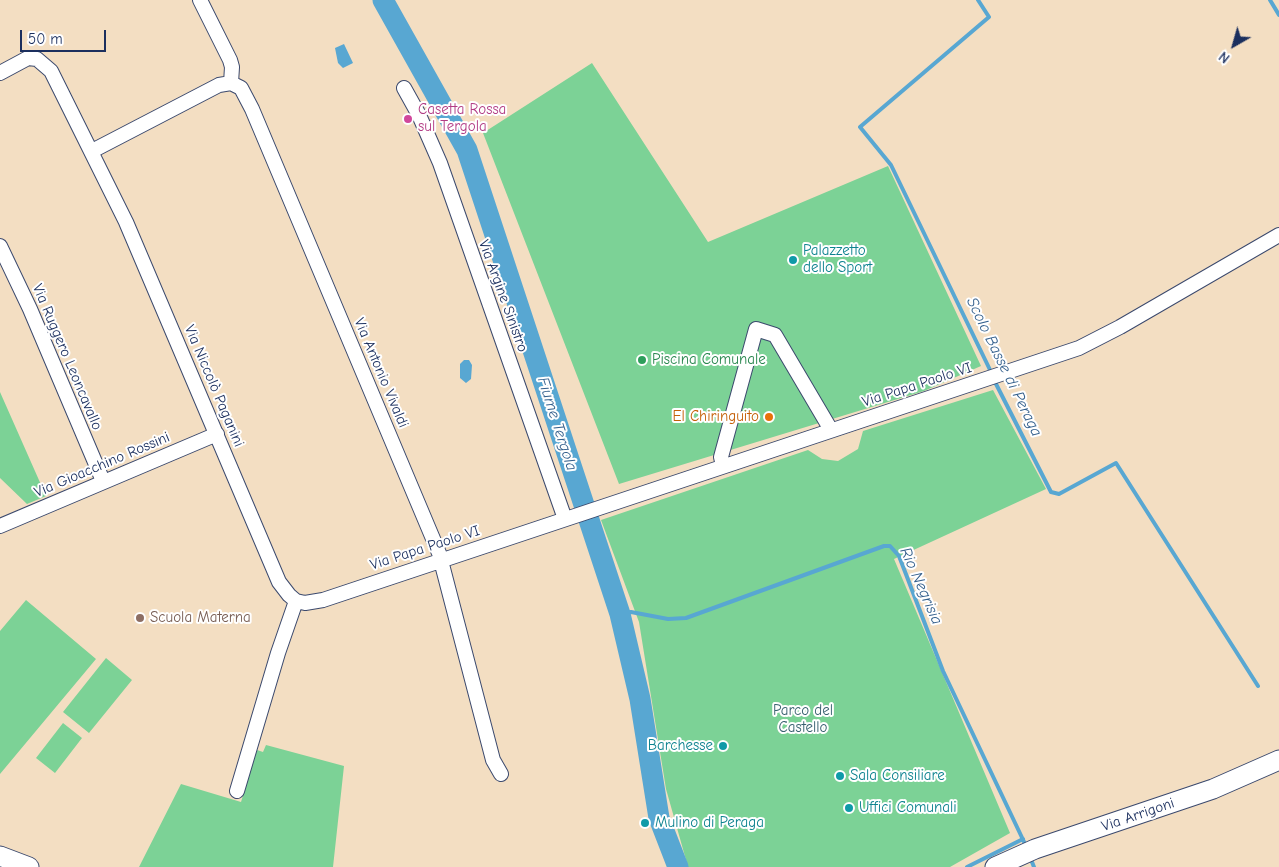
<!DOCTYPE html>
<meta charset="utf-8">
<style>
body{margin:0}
#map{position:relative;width:1279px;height:867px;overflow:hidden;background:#f3dec2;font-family:"Comic Neue",sans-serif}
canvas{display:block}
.north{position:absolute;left:1209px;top:20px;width:50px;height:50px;-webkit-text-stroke:4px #fff;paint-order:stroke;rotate:218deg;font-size:14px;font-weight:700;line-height:20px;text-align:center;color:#1b2f5e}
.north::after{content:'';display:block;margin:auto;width:18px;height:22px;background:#1b2f5e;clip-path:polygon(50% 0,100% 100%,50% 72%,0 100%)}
.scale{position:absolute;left:20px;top:30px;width:86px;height:22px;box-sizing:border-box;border:2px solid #1b2f5e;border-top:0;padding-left:6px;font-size:15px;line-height:18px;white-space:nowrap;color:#1b2f5e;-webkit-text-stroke:4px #fff;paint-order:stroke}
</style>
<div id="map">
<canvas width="1279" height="867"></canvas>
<div class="north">N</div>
<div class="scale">50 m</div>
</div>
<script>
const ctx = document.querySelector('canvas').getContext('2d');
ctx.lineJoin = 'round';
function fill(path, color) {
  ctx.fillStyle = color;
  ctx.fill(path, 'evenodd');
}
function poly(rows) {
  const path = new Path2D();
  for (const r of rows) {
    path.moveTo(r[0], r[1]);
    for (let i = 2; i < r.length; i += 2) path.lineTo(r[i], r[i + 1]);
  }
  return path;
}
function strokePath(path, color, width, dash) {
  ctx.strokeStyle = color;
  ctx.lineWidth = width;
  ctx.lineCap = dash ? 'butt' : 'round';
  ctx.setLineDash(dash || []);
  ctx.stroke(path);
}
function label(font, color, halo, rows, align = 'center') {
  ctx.font = font + ' "Comic Neue",sans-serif';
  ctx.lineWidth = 4;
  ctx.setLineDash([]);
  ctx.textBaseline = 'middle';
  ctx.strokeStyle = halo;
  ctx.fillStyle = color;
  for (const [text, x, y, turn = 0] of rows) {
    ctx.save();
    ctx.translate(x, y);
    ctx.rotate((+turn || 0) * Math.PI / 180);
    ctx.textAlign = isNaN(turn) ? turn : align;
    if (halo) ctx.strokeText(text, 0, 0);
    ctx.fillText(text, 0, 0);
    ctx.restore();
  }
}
fill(poly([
 [592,63,708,242,888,166,981,366,924,391,619,484,483,133],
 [993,390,1046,489,894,559,1010,833,950,867,688,867,666,789,639,622,601,520,808,450,822,459,838,461,858,449,863,431],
 [0,392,46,496,27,504,0,478],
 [26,600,96,659,0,774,0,631],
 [106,658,132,680,89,733,63,712],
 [63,723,82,738,55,773,36,758],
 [266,745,344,766,333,867,139,867,181,784,241,802,257,750,263,752]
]), '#7cd296');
fill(poly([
 [344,44,353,63,343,68,338,63,335,48],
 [464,360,469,360,472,365,471,379,466,383,460,378,460,364]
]), '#58a7d2');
strokePath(poly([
 [978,0,989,17,860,127,891,165,992,374],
 [1270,0,1279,15],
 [994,380,1051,492,1059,494,1116,463,1258,686],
 [620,614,631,612,668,619,686,618,884,546,890,546,899,556,943,671,1026,846],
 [1030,857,1034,867],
 [967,867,1023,839]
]), '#58a7d2', 4);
strokePath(poly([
 [383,0,467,150,620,614,640,699,659,818,678,867]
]), '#58a7d2', 21);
const street = poly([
 [200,0,230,60,232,67,231,83,241,88,252,109,439,553,493,760,501,774],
 [0,73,28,58,37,59,51,71,126,222,279,582,289,595,296,601,305,603,323,600,1079,348,1120,327,1279,235],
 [404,88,419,115,440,163,565,519],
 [92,151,219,85,231,83],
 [0,246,30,309,103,481],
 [723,466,721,457,756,329,775,335,831,430],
 [0,526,217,434],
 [237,791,278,653,296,601]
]);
const secondary = poly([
 [0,856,29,867],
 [995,867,1035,849,1213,789,1279,760]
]);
strokePath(street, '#3b496d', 16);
strokePath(secondary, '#3b496d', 21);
strokePath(street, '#fff', 14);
strokePath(secondary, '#fff', 19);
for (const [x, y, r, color] of [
 [408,119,5,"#d1479c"],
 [793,260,5,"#0f9aa8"],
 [642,360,5,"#2e9e5b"],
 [769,417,5,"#e8710a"],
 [140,618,5,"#8d6e63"],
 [723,746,5,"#0f9aa8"],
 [840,776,5,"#0f9aa8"],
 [849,808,5,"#0f9aa8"],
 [645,823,5,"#0f9aa8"]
]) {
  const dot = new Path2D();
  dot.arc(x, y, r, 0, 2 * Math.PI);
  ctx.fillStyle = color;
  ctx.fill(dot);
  strokePath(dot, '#fff', 2);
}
label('15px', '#b23c85', '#fff', [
 ["Casetta Rossa",418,110],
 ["sul Tergola",418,127]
], 'left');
label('15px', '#0d838f', '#fff', [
 ["Palazzetto",803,251],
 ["dello Sport",803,268],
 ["Barchesse",713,746,"right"],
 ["Sala Consiliare",850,776],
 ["Uffici Comunali",859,808],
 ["Mulino di Peraga",655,823]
], 'left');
label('15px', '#1b2f5e', '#fff', [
 ["Via Argine Sinistro",503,296,70],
 ["Via Ruggero Leoncavallo",67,357,67],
 ["Via Antonio Vivaldi",381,373,67],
 ["Via Papa Paolo VI",917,385,-18],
 ["Via Niccolò Paganini",214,386,67],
 ["Via Gioacchino Rossini",102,465,-23],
 ["Via Papa Paolo VI",425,548,-18],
 ["Via Arrigoni",1138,815,-19]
]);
label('15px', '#27864d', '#fff', [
 ["Piscina Comunale",652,360]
], 'left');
label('15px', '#c56008', '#fff', [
 ["El Chiringuito",759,417]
], 'right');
label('15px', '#785e54', '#fff', [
 ["Scuola Materna",150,618]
], 'left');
label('15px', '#38606f', '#fff', [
 ["Parco del",803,711],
 ["Castello",803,728]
]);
label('italic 16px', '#335f8c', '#fff', [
 ["Scolo Basse di Peraga",1004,367,64],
 ["Fiume Tergola",557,424,72],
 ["Rio Negrisia",921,586,66]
]);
</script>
